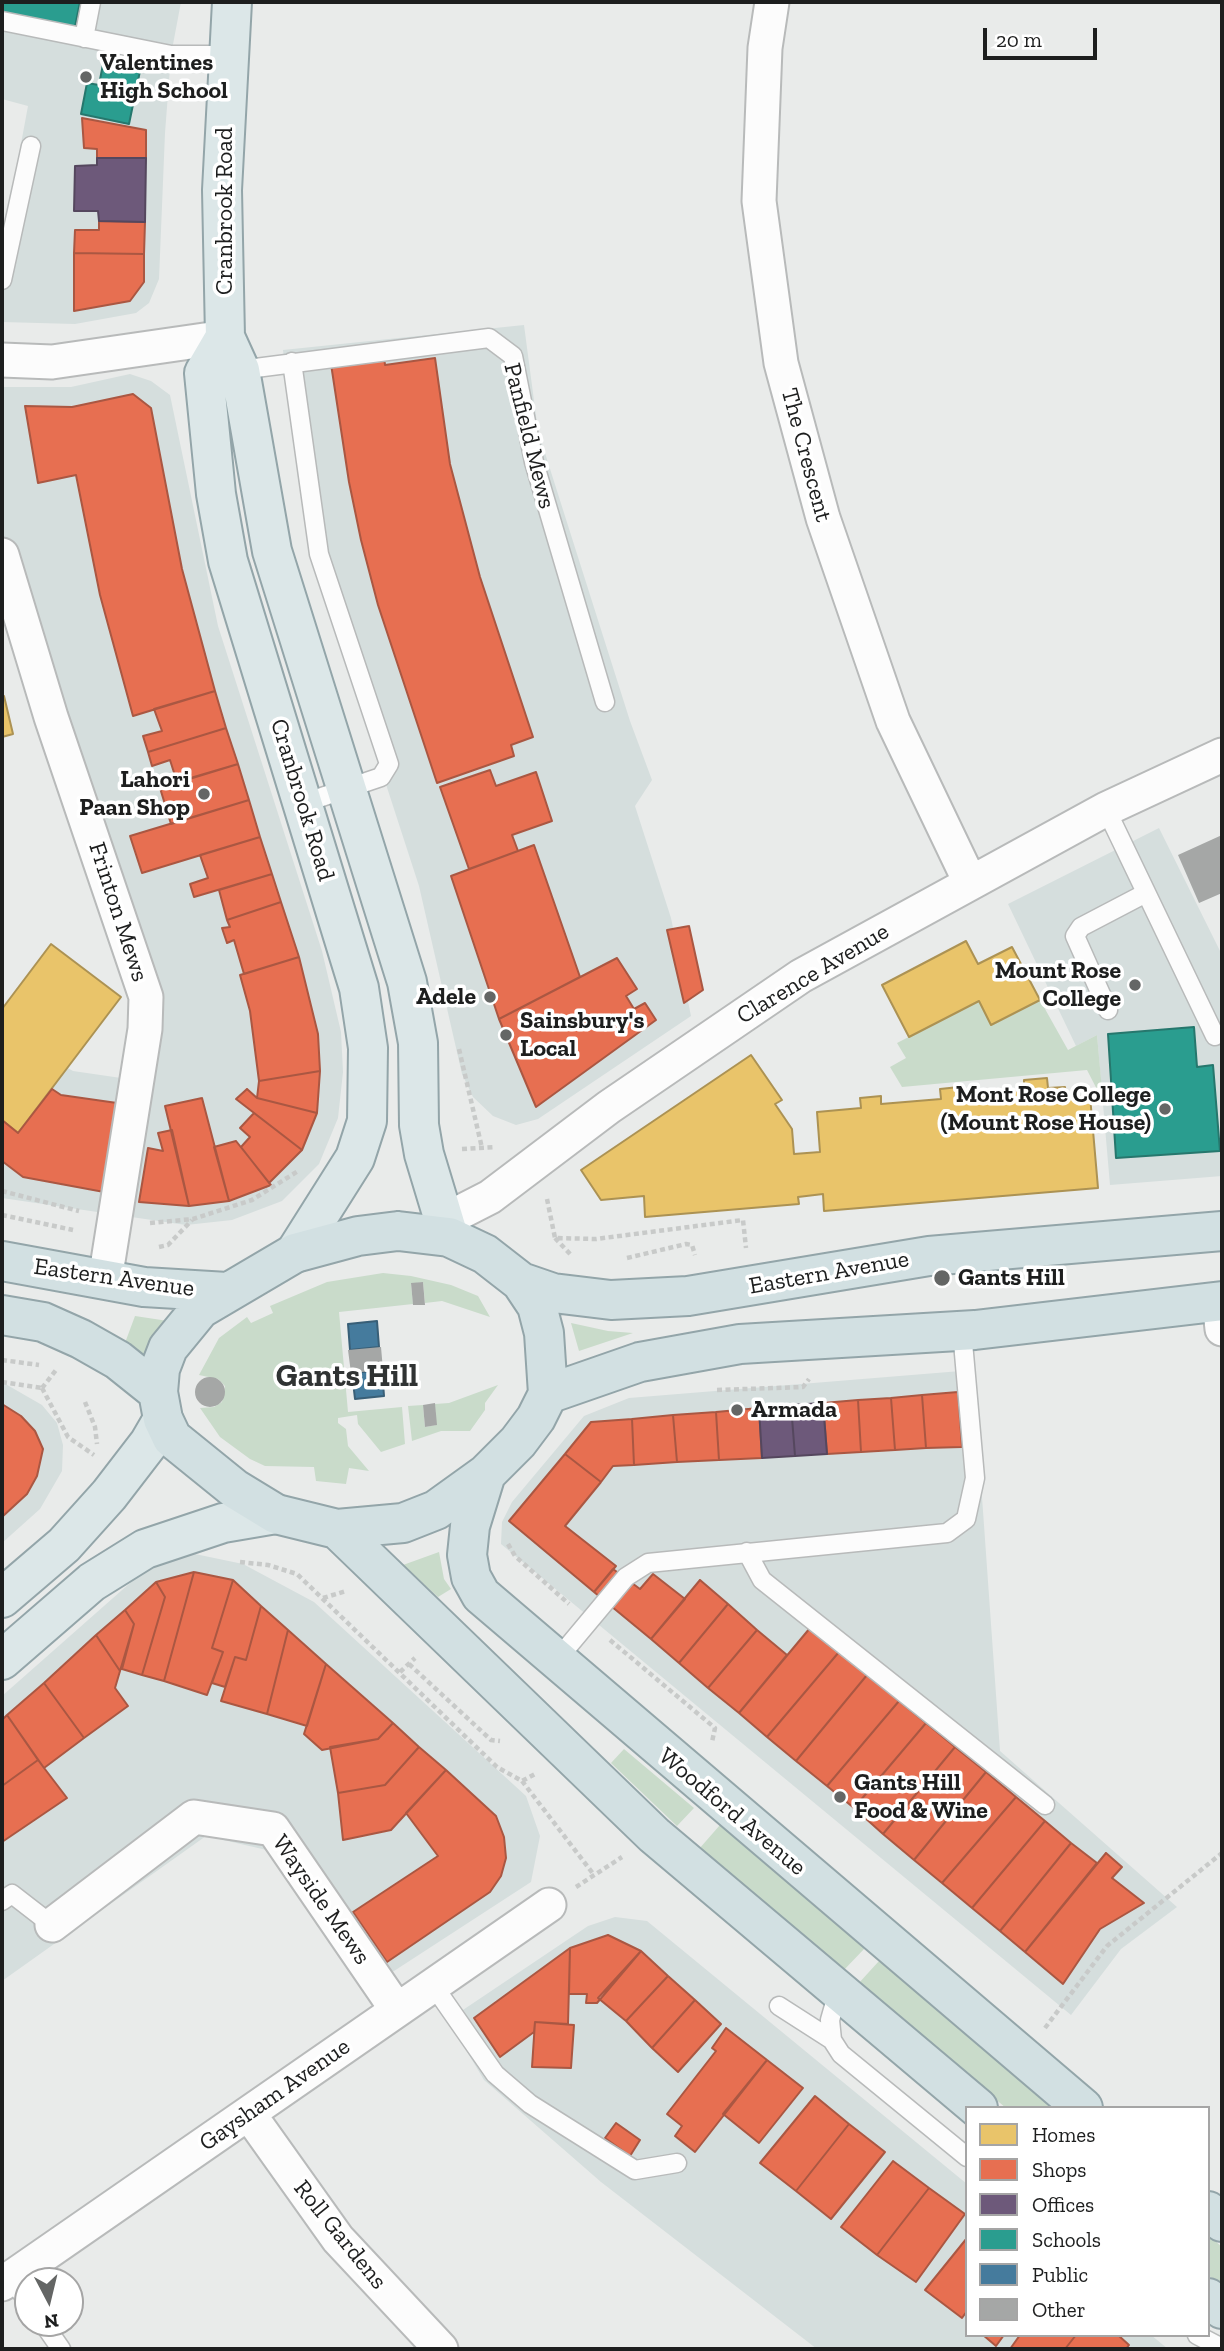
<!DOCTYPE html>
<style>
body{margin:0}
#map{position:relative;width:1224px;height:2351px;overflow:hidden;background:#e9ebea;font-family:"Zilla Slab",serif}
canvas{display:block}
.frame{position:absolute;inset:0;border:4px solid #1d1e1e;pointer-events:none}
.legend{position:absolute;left:965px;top:2106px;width:245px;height:231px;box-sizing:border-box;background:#fff;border:2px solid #a5a5a5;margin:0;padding:9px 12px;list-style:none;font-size:21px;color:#1d1e1e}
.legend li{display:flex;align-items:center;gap:14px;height:35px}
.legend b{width:35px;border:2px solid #a5a5a5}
.north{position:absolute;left:14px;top:2267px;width:70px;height:70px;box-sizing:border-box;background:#fff;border:2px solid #a5a5a5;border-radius:50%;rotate:173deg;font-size:19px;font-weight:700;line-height:28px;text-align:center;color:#1d1e1e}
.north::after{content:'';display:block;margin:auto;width:24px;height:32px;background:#646665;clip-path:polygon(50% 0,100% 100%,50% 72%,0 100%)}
.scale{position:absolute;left:983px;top:28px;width:114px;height:32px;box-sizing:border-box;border:4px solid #1d1e1e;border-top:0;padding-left:9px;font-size:21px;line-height:24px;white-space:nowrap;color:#1d1e1e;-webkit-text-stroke:5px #fff;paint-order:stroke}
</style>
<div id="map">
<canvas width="1224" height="2351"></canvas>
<div class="frame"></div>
<ul class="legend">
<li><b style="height:19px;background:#e9c46a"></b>Homes</li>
<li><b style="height:19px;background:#e76f51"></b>Shops</li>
<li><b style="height:19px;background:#6d597a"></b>Offices</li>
<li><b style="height:19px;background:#2a9d8f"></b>Schools</li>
<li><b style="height:19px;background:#457b9d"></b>Public</li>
<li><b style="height:19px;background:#a5a7a6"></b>Other</li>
</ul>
<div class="north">N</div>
<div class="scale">20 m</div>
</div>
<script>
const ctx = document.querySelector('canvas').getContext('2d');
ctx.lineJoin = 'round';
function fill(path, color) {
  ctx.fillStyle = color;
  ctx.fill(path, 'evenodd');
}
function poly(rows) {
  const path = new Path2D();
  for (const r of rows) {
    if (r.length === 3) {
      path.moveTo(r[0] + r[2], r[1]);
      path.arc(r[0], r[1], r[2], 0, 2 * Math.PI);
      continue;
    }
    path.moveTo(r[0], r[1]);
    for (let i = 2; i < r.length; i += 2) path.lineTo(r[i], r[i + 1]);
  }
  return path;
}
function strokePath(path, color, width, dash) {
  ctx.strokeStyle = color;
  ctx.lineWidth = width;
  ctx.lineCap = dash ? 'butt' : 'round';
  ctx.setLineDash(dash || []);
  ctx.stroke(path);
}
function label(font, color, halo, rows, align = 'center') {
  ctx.font = font + ' "Zilla Slab",serif';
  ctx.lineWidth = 7;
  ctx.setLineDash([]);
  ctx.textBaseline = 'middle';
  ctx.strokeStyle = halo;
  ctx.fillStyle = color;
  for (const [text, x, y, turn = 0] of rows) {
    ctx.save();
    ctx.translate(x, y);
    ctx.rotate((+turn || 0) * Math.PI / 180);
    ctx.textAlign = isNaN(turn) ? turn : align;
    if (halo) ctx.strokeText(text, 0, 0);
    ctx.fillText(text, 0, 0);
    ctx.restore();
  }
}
fill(poly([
 [2,2,181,2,171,55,165,133,159,279,149,303,136,313,75,324,2,322,2,246,28,106,2,99],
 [524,325,538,431,630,721,652,780,635,806,671,918,691,1016,538,1119,516,1125,493,1116,473,1097,462,1074,419,886,319,578,298,478,283,350],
 [130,374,151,381,170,395,218,626,322,951,341,1032,343,1072,338,1118,319,1164,282,1201,232,1220,186,1225,2,1198,2,1031,73,1071,121,1078,133,1005,2,600,2,387,71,387],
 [1159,828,1222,955,1222,1176,1110,1185,1097,1035,1076,1046,1008,904],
 [973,1370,1000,1751,1177,1907,1121,1949,1071,2015,501,1544,502,1522,512,1502,584,1416,629,1398],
 [2,1382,42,1405,57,1423,63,1445,62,1471,40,1509,2,1543],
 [195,1554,243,1564,314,1602,526,1796,540,1836,531,1882,374,1984,284,1854,206,1836,2,1981,2,1696,147,1568],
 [615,1917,647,1921,967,2184,967,2335,1151,2335,1168,2349,817,2349,601,2182,484,2080,448,2020,588,1926]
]), '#d5dedd');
fill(poly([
 [1040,1000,1068,1050,1097,1035,1103,1101,1087,1070,902,1087,890,1067,906,1058,897,1043,979,1001,991,1025],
 [383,1273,411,1276,451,1285,478,1296,490,1317,442,1301,425,1303,423,1282,411,1284,413,1304,339,1312,348,1412,402,1407,405,1444,381,1452,358,1424,357,1415,338,1418,338,1423,346,1429,348,1446,369,1471,349,1468,346,1484,316,1481,314,1467,265,1466,250,1459,220,1437,200,1408,214,1407,222,1402,225,1386,218,1379,199,1375,219,1338,247,1317,251,1323,273,1313,270,1306,327,1282],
 [135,1316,168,1321,142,1375,122,1351],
 [571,1323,608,1331,633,1333,579,1351],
 [498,1385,485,1403,485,1410,470,1431,441,1431,412,1441,408,1406,423,1405,425,1427,436,1425,435,1404,449,1403],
 [439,1552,444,1579,451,1589,438,1597,403,1565],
 [624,1749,694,1808,677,1826,611,1763],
 [720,1825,865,1948,843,1971,699,1849],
 [879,1961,1055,2108,1006,2108,858,1984],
 [1208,2235,1222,2247,1222,2286,1208,2275]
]), '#c9dbca');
const homes = poly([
 [4,696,13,734,2,737,2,697,4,696],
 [966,941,978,964,1012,947,1040,1000,991,1025,979,1001,909,1037,882,985,966,941],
 [51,944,121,997,18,1133,2,1120,2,1009,51,944],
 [751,1055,782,1100,775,1104,792,1129,794,1154,820,1152,817,1112,861,1108,860,1098,881,1096,881,1104,941,1099,940,1089,959,1087,961,1096,1024,1090,1024,1080,1047,1078,1048,1088,1065,1087,1066,1098,1090,1096,1098,1188,824,1211,823,1194,798,1197,799,1204,645,1217,644,1196,601,1200,581,1170,751,1055]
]);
fill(homes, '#e9c46a');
strokePath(homes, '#ac9253', 2);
const shops = poly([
 [82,118,146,130,146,158,97,158,97,149,84,148,82,118],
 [99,221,145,222,144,254,74,253,75,230,99,230,99,221],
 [74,253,144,254,144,282,130,301,74,311,74,253],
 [384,357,385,365,435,358,450,464,480,577,533,737,511,745,514,756,437,783,378,605,361,540,349,482,331,364,384,357],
 [133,394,151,408,182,569,215,691,133,716,100,595,76,475,38,483,25,406,72,407,133,394],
 [215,691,226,728,148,752,143,736,162,731,154,709,215,691],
 [226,728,238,764,177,782,170,760,152,766,148,752,226,728],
 [238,764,249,800,171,824,160,788,238,764],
 [490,770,496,786,536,772,552,821,512,835,518,851,469,869,440,787,490,770],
 [249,800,260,837,142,873,130,836,249,800],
 [260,837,272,874,194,897,190,884,208,878,200,855,260,837],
 [534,845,580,977,499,1019,451,876,534,845],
 [272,874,281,902,227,920,219,890,272,874],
 [281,902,299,957,244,974,234,940,227,943,222,928,230,927,227,920,281,902],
 [689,926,703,990,684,1003,667,930,689,926],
 [299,957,318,1034,320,1071,259,1081,250,1011,240,975,299,957],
 [617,958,637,989,626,996,634,1009,645,1003,656,1020,536,1107,499,1019,617,958],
 [320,1071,317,1113,257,1098,259,1081,320,1071],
 [52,1089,61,1095,117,1103,104,1192,23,1177,2,1161,2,1120,18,1133,52,1089],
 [247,1089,257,1098,317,1113,302,1150,236,1099,247,1089],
 [202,1098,229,1201,189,1206,165,1106,202,1098],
 [254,1113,302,1150,269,1183,241,1147,250,1137,240,1128,254,1113],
 [172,1130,189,1206,139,1202,148,1148,163,1151,158,1133,172,1130],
 [236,1141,271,1185,229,1201,214,1147,236,1141],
 [958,1392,962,1447,926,1448,922,1395,958,1392],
 [922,1395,926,1448,895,1450,891,1398,922,1395],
 [891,1398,895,1450,861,1452,858,1400,891,1398],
 [858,1400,861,1452,827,1454,823,1403,858,1400],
 [2,1404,21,1416,35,1431,43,1449,37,1476,27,1494,2,1517,2,1404],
 [759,1408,762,1458,719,1460,716,1412,759,1408],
 [716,1412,719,1460,677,1462,673,1415,716,1412],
 [673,1415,677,1462,634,1465,632,1419,673,1415],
 [632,1419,634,1465,613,1466,601,1482,565,1454,591,1422,632,1419],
 [565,1454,601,1482,565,1526,616,1566,594,1592,509,1521,565,1454],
 [613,1569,640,1589,653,1574,685,1599,651,1639,594,1592,613,1569],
 [194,1572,233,1580,212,1648,223,1652,207,1695,164,1681,194,1572],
 [194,1572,164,1681,142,1675,165,1597,156,1582,194,1572],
 [233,1580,261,1606,246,1660,235,1657,225,1687,212,1683,223,1652,212,1648,233,1580],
 [700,1580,728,1604,679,1663,651,1639,700,1580],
 [156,1582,165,1597,142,1675,122,1669,134,1624,125,1610,156,1582],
 [728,1604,757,1630,708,1688,679,1663,728,1604],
 [261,1606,288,1630,267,1714,221,1701,235,1657,246,1660,261,1606],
 [125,1610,134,1624,120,1671,96,1635,125,1610],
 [810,1628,839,1652,767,1737,739,1713,810,1628],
 [288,1630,326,1664,307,1726,267,1714,288,1630],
 [757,1630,787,1655,739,1713,708,1688,757,1630],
 [96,1635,120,1671,115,1688,128,1706,84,1738,44,1683,96,1635],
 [839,1652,867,1675,796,1761,767,1737,839,1652],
 [326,1664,393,1723,378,1739,322,1750,304,1734,326,1664],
 [867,1675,899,1701,827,1786,796,1761,867,1675],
 [44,1683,84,1738,44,1768,7,1715,44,1683],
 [899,1701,926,1723,854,1808,827,1786,899,1701],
 [7,1715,38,1760,2,1786,2,1720,7,1715],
 [393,1723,419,1747,385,1785,338,1793,330,1747,378,1739,393,1723],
 [926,1723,955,1747,883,1834,854,1808,926,1723],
 [419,1747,446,1770,391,1830,343,1840,338,1793,385,1785,419,1747],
 [955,1747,986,1772,914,1860,883,1834,955,1747],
 [38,1760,67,1798,2,1842,2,1786,38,1760],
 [446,1770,496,1816,504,1837,506,1858,501,1876,490,1892,387,1962,353,1912,438,1856,406,1813,446,1770],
 [986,1772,1016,1797,942,1883,914,1860,986,1772],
 [1016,1797,1045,1821,972,1908,942,1883,1016,1797],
 [1045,1821,1071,1843,1000,1931,972,1908,1045,1821],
 [1071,1843,1097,1863,1025,1952,1000,1931,1071,1843],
 [1106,1853,1122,1867,1112,1878,1144,1903,1100,1929,1063,1984,1025,1952,1106,1853],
 [608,1935,641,1951,597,2003,586,2003,587,1994,569,1994,570,1948,608,1935],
 [570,1948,568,2024,535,2022,534,2032,500,2057,474,2018,570,1948],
 [641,1951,668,1976,626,2021,598,1998,641,1951],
 [668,1976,695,2000,652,2048,626,2021,668,1976],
 [695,2000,721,2024,678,2072,652,2048,695,2000],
 [535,2022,574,2025,571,2068,532,2067,535,2022],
 [726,2028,767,2060,695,2152,675,2136,682,2126,667,2114,716,2051,712,2048,726,2028],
 [767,2060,803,2088,759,2143,723,2114,767,2060],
 [815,2096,849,2124,796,2191,760,2163,815,2096],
 [616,2123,640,2140,630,2156,605,2138,616,2123],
 [849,2124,885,2152,831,2219,796,2191,849,2124],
 [893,2161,929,2188,877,2255,841,2227,893,2161],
 [929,2188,965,2214,916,2282,877,2255,929,2188],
 [967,2238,967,2311,962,2318,925,2290,967,2238],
 [983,2335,1004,2335,996,2346,983,2335],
 [1020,2335,1076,2335,1065,2349,1010,2349,1020,2335],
 [1076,2335,1118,2335,1129,2345,1126,2349,1065,2349,1076,2335]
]);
fill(shops, '#e76f51');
strokePath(shops, '#aa5742', 2);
const offices = poly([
 [97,158,146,158,145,222,99,221,98,211,74,211,75,166,97,165,97,158],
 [823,1403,827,1454,795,1456,791,1405,823,1403],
 [791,1405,795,1456,762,1458,759,1408,791,1405]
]);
fill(offices, '#6d597a');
strokePath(offices, '#55475e', 2);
const schools = poly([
 [2,2,80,2,75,27,2,12,2,2],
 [103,64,140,71,129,124,81,114,87,83,99,85,103,64],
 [1194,1027,1197,1067,1213,1065,1220,1151,1116,1158,1108,1034,1194,1027]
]);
fill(schools, '#2a9d8f');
strokePath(schools, '#26776d', 2);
const public = poly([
 [377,1321,379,1347,350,1350,348,1324,377,1321],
 [382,1370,384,1396,355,1399,352,1373,382,1370]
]);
fill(public, '#457b9d');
strokePath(public, '#395f77', 2);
fill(poly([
 [1222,835,1222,893,1199,903,1178,855],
 [423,1282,425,1305,413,1305,411,1283],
 [381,1347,383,1370,351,1373,348,1350],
 [210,1392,15],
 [435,1403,437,1425,425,1427,423,1405]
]), '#a5a7a6');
const service = poly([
 [2,21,171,55,228,55],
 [84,38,91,2],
 [2,280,31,146],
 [292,362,319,554,389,764,381,777,304,803],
 [240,370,489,338,513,356,534,462,605,702],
 [1106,809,1215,1036],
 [1108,1010,1075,936,1081,927,1146,893],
 [747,1552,762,1580,1045,1805],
 [555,1662,626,1577,648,1563,947,1533,966,1519,975,1478,962,1331],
 [2,1901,12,1894,52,1925],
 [433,1985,495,2074,530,2104,635,2170,677,2163],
 [838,1992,830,2020,832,2040,841,2054,967,2157],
 [779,2006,832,2040],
 [11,2278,28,2302],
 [43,2323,61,2349],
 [1197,2335,1222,2348]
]);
const minor = poly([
 [772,2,765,48,759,201,781,363,823,518,893,721,970,882],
 [2,360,52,362,225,337],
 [2,555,51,717,146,997,145,1029,105,1280],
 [429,1233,445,1220,490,1197,609,1107,801,976,1106,809,1222,755],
 [1219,1301,1222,1329],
 [52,1925,194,1817,273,1829,397,2010],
 [249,2114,338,2239,441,2349],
 [2,2284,549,1905]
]);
const primary = poly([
 [232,2,222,190,225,337,240,370,272,551,407,982,418,1043,419,1125,424,1154,449,1237],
 [225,337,204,373,216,494,228,561,359,988,368,1048,367,1121,355,1158,295,1253],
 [2,1598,64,1545,109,1495,149,1443,163,1419],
 [2,1660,92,1582,145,1549,223,1523,276,1514]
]);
const trunk = poly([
 [398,1231,449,1237,485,1254,521,1282,537,1306,544,1333,548,1394,536,1418,518,1442,486,1474,436,1510,403,1523,337,1529,276,1514,235,1489,172,1438,163,1419,158,1392,160,1369,168,1348,200,1309,295,1253,358,1236,398,1231],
 [2,1261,144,1287,227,1292],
 [521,1282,553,1293,611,1300,688,1296,929,1256,1222,1231],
 [2,1315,43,1322,81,1339,118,1360,158,1392],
 [548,1394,640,1362,740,1344,975,1330,1222,1301],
 [486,1474,470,1526,467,1555,471,1577,481,1595,1083,2108],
 [337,1529,654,1835,978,2108],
 [1208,2211,1222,2222],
 [1208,2298,1222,2309]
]);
strokePath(service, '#b8baba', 21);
strokePath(minor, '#b8baba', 37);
strokePath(primary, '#93a5a9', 42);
strokePath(trunk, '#93a5a9', 42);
strokePath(poly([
 [459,1049,482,1148],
 [462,1149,495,1147],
 [2,1191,79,1211],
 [547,1199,555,1238,596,1239,743,1220,746,1248],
 [2,1215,73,1230],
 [150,1223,193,1219,252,1200,298,1171],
 [555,1238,571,1255],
 [159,1247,168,1245,192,1220],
 [627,1258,686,1244,692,1245,695,1255],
 [2,1360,39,1365],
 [2,1382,42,1388],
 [42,1388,56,1370],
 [42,1388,68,1437,94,1455],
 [717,1390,803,1387,809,1379],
 [85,1402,95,1427,97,1444],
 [508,1544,515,1556,569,1604],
 [240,1562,268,1565,297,1574,497,1767,522,1781,535,1774],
 [323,1598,346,1591],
 [610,1640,715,1728,712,1742],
 [409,1664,491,1740,500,1741],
 [400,1672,415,1658],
 [522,1781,594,1875],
 [576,1887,622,1857],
 [1045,2028,1107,1946,1222,1853]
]), '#c8cac9', 4.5, [5, 3.5]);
strokePath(service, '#fcfcfc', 18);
strokePath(minor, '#fcfcfc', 33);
strokePath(primary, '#dce7e8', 38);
strokePath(trunk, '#d2e0e2', 38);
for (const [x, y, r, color] of [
 [86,77,7,"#646665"],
 [204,794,7,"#646665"],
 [1135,985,7,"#646665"],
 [490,997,7,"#646665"],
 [506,1035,7,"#646665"],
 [1165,1109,7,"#646665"],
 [942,1278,9,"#646665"],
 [737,1410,7,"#646665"],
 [840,1797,7,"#646665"]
]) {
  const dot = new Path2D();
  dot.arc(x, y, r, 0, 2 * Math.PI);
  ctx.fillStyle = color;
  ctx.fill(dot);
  strokePath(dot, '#fff', 2.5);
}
label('bold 24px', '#1d1e1e', '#fff', [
 ["Valentines",100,63],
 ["High School",100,91],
 ["Lahori",190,780,"right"],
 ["Paan Shop",190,808,"right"],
 ["Mount Rose",1121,971,"right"],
 ["College",1121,999,"right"],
 ["Adele",476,997,"right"],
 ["Sainsbury's",520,1021],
 ["Local",520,1049],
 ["Mont Rose College",1151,1095,"right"],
 ["(Mount Rose House)",1151,1123,"right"],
 ["Gants Hill",958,1278],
 ["Armada",751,1410],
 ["Gants Hill",854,1783],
 ["Food & Wine",854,1811]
], 'left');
label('24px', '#1d1e1e', '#fff', [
 ["Cranbrook Road",225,211,-90],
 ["Panfield Mews",529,436,76],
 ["The Crescent",806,455,75],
 ["Cranbrook Road",302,800,73],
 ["Frinton Mews",118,912,72],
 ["Clarence Avenue",813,974,-31],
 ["Eastern Avenue",829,1273,-10],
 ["Eastern Avenue",114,1278,8],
 ["Woodford Avenue",732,1812,40],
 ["Wayside Mews",321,1900,55],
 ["Gaysham Avenue",275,2095,-35],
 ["Roll Gardens",340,2235,51]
]);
label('bold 32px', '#303333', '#fff', [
 ["Gants Hill",347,1377]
]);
</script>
